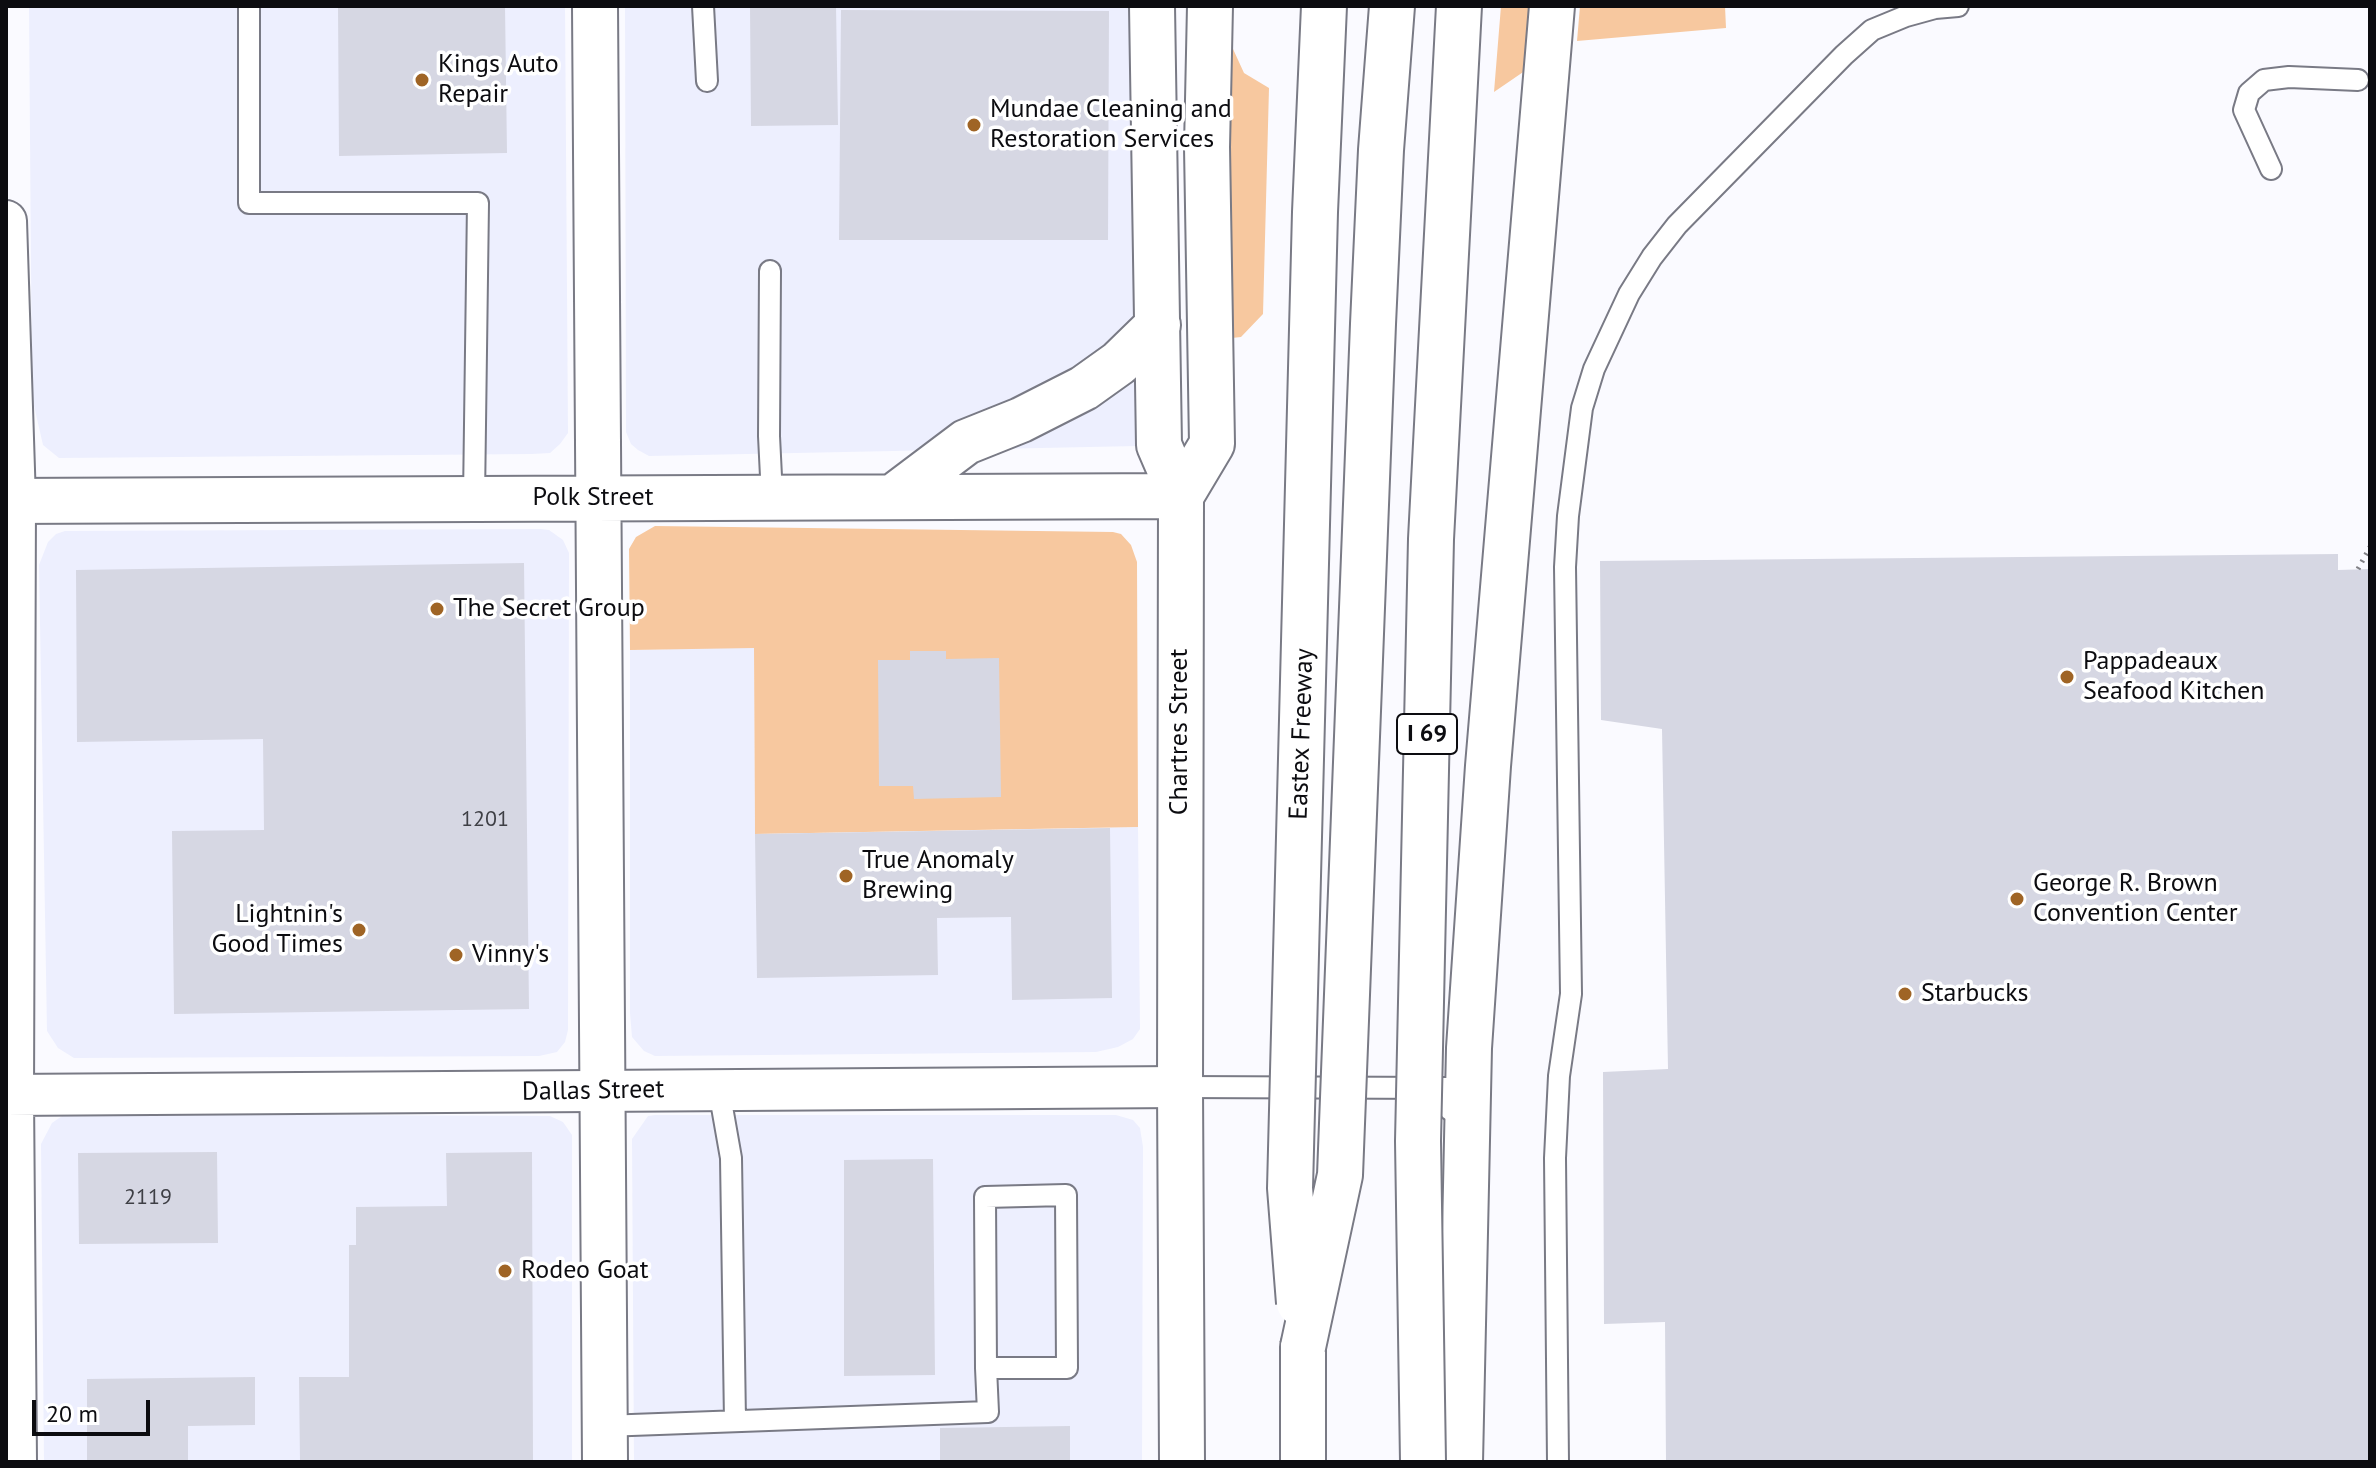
<!DOCTYPE html>
<style>
body{margin:0}
#map{position:relative;width:2376px;height:1468px;overflow:hidden;background:#fafaff;font-family:"PT Sans",sans-serif}
canvas{display:block}
.frame{position:absolute;inset:0;border:8px solid #0c0c10;pointer-events:none}
.scale{position:absolute;left:32px;top:1400px;width:118px;height:36px;box-sizing:border-box;border:4px solid #0c0c10;border-top:0;padding-left:10px;font-size:24px;line-height:28px;white-space:nowrap;color:#0c0c10;-webkit-text-stroke:6px #fff;paint-order:stroke}
</style>
<div id="map">
<canvas width="2376" height="1468"></canvas>
<div class="frame"></div>
<div class="scale">20 m</div>
</div>
<script>
const ctx = document.querySelector('canvas').getContext('2d');
ctx.lineJoin = 'round';
function fill(path, color) {
  ctx.fillStyle = color;
  ctx.fill(path, 'evenodd');
}
function poly(rows) {
  const path = new Path2D();
  for (const r of rows) {
    path.moveTo(r[0], r[1]);
    for (let i = 2; i < r.length; i += 2) path.lineTo(r[i], r[i + 1]);
  }
  return path;
}
function strokePath(path, color, width, dash) {
  ctx.strokeStyle = color;
  ctx.lineWidth = width;
  ctx.lineCap = dash ? 'butt' : 'round';
  ctx.setLineDash(dash || []);
  ctx.stroke(path);
}
function label(font, color, halo, rows, align = 'center') {
  ctx.font = font + ' "PT Sans",sans-serif';
  ctx.lineWidth = 7;
  ctx.setLineDash([]);
  ctx.textBaseline = 'middle';
  ctx.strokeStyle = halo;
  ctx.fillStyle = color;
  for (const [text, x, y, turn = 0] of rows) {
    ctx.save();
    ctx.translate(x, y);
    ctx.rotate((+turn || 0) * Math.PI / 180);
    ctx.textAlign = isNaN(turn) ? turn : align;
    if (halo) ctx.strokeText(text, 0, 0);
    ctx.fillText(text, 0, 0);
    ctx.restore();
  }
}
fill(poly([
 [29,6,565,6,568,433,560,444,550,453,532,454,59,458,43,445,32,397],
 [625,6,1134,6,1138,446,649,456,638,450,631,444,626,432],
 [541,529,549,530,563,540,569,553,568,1030,565,1042,557,1052,539,1056,74,1058,58,1048,47,1031,39,565,48,542,56,534,65,531],
 [754,647,755,834,1138,827,1140,1029,1133,1039,1118,1047,1096,1052,655,1056,644,1051,632,1037,630,1013,630,650],
 [65,1114,550,1116,563,1122,572,1135,572,1462,44,1462,41,1144,52,1123],
 [655,1115,1116,1115,1133,1120,1140,1128,1143,1147,1142,1462,634,1462,632,1139,648,1116]
]), '#edeffe');
fill(poly([
 [1501,6,1540,6,1532,66,1494,92],
 [1580,6,1725,6,1726,28,1577,41],
 [1228,38,1244,73,1269,88,1263,314,1241,337,1232,338],
 [655,526,1113,532,1121,534,1131,545,1137,562,1138,827,755,834,754,648,630,650,629,549,636,537]
]), '#f7c89f');
fill(poly([
 [338,6,505,6,507,153,339,156],
 [750,6,836,6,838,125,751,126],
 [841,10,1109,11,1108,240,839,240],
 [2338,554,2338,570,2370,569,2370,1462,1666,1462,1665,1322,1604,1324,1603,1072,1668,1069,1662,729,1601,720,1600,561],
 [524,563,529,1009,174,1014,172,831,264,830,263,739,77,742,76,570],
 [910,651,946,651,946,659,999,658,1001,797,914,799,913,786,879,786,878,660,910,660],
 [1110,828,1112,998,1012,1000,1011,917,937,918,938,975,757,978,755,834],
 [217,1152,218,1243,79,1244,78,1153],
 [532,1152,533,1462,300,1462,299,1377,349,1377,349,1245,356,1245,356,1207,447,1206,446,1153],
 [933,1159,935,1375,844,1376,844,1160],
 [255,1377,255,1425,188,1426,188,1462,87,1462,87,1379],
 [1070,1426,1070,1462,940,1462,940,1428]
]), '#d6d7e3');
const lane = poly([
 [249,6,249,203,478,203,474,498],
 [703,6,707,81],
 [2271,169,2244,110,2249,93,2264,80,2289,77,2358,80],
 [770,271,769,436,772,497],
 [1180,1087,1450,1088,1450,1110],
 [719,1090,731,1158,735,1421],
 [604,1426,988,1412,986,1368,985,1197,1066,1195,1067,1368,986,1368],
 [1558,1462,1555,1158,1559,1076,1571,994,1565,567,1568,516,1582,408,1594,369,1629,294,1652,257,1677,225,1844,55,1872,30,1906,16,1935,8,1958,6]
]);
const street = poly([
 [6,221,15,501,13,1095,16,1462],
 [6,1095,1180,1087]
]);
const secondary = poly([
 [595,6,605,1462],
 [1152,6,1159,445,1181,496,1180,1087,1182,1462],
 [893,497,966,442,1021,420,1084,388,1119,363,1158,325],
 [6,501,1181,496]
]);
const highway = poly([
 [1181,496,1212,444,1207,147,1210,6],
 [1303,1347,1303,1462],
 [1460,1462,1469,1048,1488,766,1552,6]
]);
strokePath(lane, '#797a85', 24);
strokePath(street, '#797a85', 44);
strokePath(secondary, '#797a85', 48);
strokePath(highway, '#797a85', 48);
strokePath(poly([
 [2358,569,2370,547]
]), '#818186', 5, [2, 6]);
strokePath(lane, '#fff', 20);
strokePath(street, '#fff', 40);
strokePath(secondary, '#fff', 44);
strokePath(highway, '#fff', 44);
const highwayBridge = poly([
 [1299,1303,1290,1188,1315,212,1324,6],
 [1303,1347,1340,1175,1373,324,1381,150,1392,6],
 [1423,1462,1418,1141,1431,539,1459,6]
]);
strokePath(highwayBridge, '#797a85', 48, []);
strokePath(highwayBridge, '#fff', 44);
for (const [x, y, r, color] of [
 [422,80,8,"#9f6425"],
 [974,125,8,"#9f6425"],
 [437,609,8,"#9f6425"],
 [2067,677,8,"#9f6425"],
 [846,876,8,"#9f6425"],
 [2017,899,8,"#9f6425"],
 [359,930,8,"#9f6425"],
 [456,955,8,"#9f6425"],
 [1905,994,8,"#9f6425"],
 [505,1271,8,"#9f6425"]
]) {
  const dot = new Path2D();
  dot.arc(x, y, r, 0, 2 * Math.PI);
  ctx.fillStyle = color;
  ctx.fill(dot);
  strokePath(dot, '#fff', 3);
}
label('22px', '#3e3f45', null, [
 ["1201",485,820],
 ["2119",148,1198]
]);
for (const [x, y, w] of [
 [1427,734,60]
]) {
  const box = new Path2D();
  box.roundRect(x - w / 2, y - 20, w, 40, 6);
  ctx.fillStyle = '#fff';
  ctx.fill(box);
  strokePath(box, '#0c0c10', 2);
}
label('bold 24px', '#0c0c10', null, [
 ["I 69",1427,734]
]);
label('26px', '#0c0c10', '#fff', [
 ["Kings Auto",438,65],
 ["Repair",438,95],
 ["Mundae Cleaning and",990,110],
 ["Restoration Services",990,140],
 ["The Secret Group",453,609],
 ["Pappadeaux",2083,662],
 ["Seafood Kitchen",2083,692],
 ["True Anomaly",862,861],
 ["Brewing",862,891],
 ["George R. Brown",2033,884],
 ["Convention Center",2033,914],
 ["Lightnin's",343,915,"right"],
 ["Good Times",343,945,"right"],
 ["Vinny's",472,955],
 ["Starbucks",1921,994],
 ["Rodeo Goat",521,1271]
], 'left');
label('26px', '#0c0c10', '#fff', [
 ["Polk Street",593,498],
 ["Chartres Street",1180,732,-90],
 ["Eastex Freeway",1302,734,-88],
 ["Dallas Street",593,1091,-1]
]);
</script>
